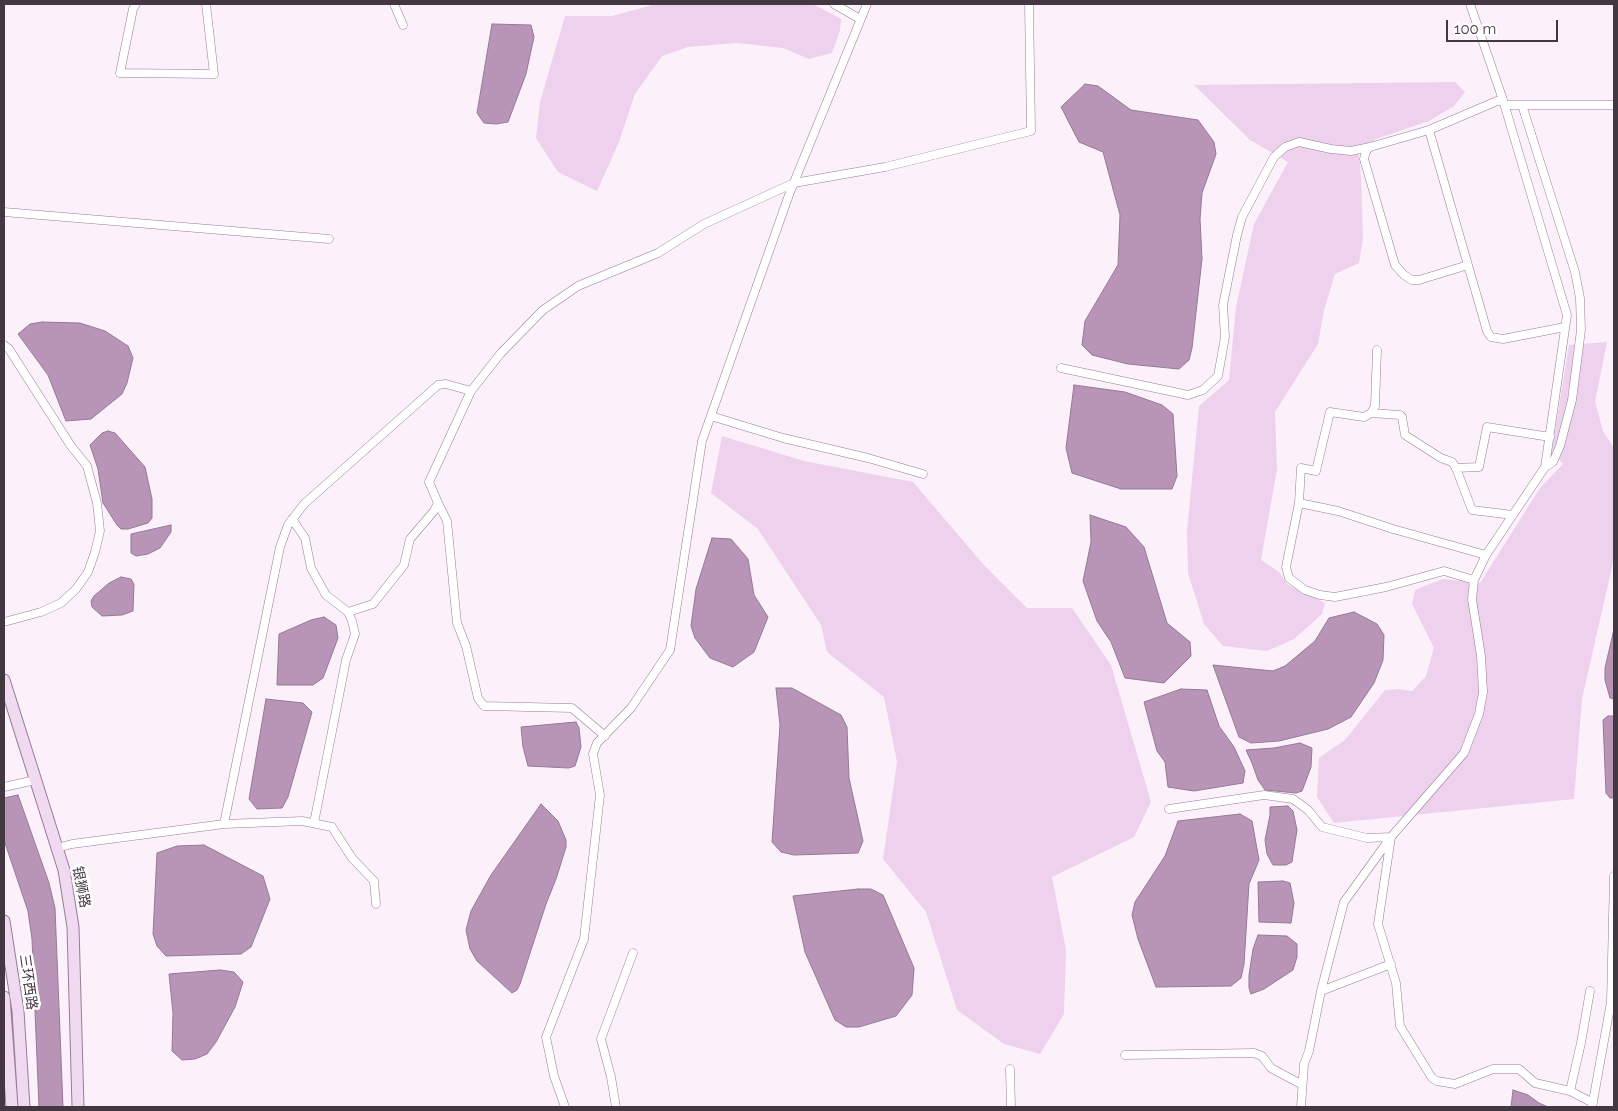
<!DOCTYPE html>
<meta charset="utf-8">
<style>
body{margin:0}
#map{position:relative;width:1618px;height:1111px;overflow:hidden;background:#fcf0fb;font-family:Raleway,sans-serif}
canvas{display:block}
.frame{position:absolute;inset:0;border:5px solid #433742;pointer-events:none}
.scale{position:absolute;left:1446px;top:20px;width:112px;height:22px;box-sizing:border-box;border:2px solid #433742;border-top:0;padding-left:6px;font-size:15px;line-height:18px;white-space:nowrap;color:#433742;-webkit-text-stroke:4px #fff;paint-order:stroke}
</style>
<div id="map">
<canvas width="1618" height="1111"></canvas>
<div class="frame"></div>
<div class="scale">100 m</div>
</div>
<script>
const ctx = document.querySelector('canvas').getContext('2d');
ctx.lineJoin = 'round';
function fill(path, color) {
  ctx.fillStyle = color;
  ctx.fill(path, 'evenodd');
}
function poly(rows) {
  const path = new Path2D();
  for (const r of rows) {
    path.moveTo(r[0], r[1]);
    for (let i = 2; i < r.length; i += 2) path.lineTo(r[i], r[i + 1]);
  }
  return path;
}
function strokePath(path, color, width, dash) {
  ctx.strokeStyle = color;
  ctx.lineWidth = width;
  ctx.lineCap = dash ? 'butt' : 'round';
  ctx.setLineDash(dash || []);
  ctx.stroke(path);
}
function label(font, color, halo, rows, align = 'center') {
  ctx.font = font + ' Raleway,"Noto Sans SC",sans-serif';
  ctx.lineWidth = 5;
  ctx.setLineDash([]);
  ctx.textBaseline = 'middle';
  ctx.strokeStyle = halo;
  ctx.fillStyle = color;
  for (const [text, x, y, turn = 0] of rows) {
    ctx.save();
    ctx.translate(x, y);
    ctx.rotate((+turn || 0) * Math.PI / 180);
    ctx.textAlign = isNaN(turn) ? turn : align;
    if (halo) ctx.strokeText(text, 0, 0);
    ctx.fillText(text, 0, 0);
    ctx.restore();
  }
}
fill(poly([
 [656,4,813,4,841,19,840,30,832,53,809,59,783,48,737,43,688,47,662,56,635,94,619,142,597,191,558,172,536,138,540,102,565,16,612,16],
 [1455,82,1465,92,1454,106,1429,121,1376,139,1359,154,1361,176,1363,238,1359,263,1335,274,1324,310,1318,344,1275,412,1277,469,1261,560,1279,572,1287,584,1325,603,1322,614,1294,639,1267,651,1223,646,1204,624,1188,573,1187,531,1199,406,1229,380,1236,307,1254,224,1288,162,1250,140,1194,85],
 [1607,342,1595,402,1603,431,1614,448,1614,558,1582,699,1574,799,1334,823,1317,797,1319,758,1345,740,1385,690,1399,689,1412,691,1426,676,1434,648,1412,604,1415,590,1443,579,1480,583,1540,488,1563,464,1552,450,1569,345],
 [722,436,804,461,913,482,983,564,1027,608,1072,608,1111,665,1151,802,1134,837,1052,877,1066,950,1064,1014,1040,1054,1004,1044,957,1010,926,912,883,859,897,762,884,697,827,652,821,625,758,529,711,493]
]), '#eed1ed');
const water = poly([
 [492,24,531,25,534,37,526,74,508,122,496,124,484,123,477,113,492,24],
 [1085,84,1098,86,1131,110,1198,120,1214,142,1216,154,1202,193,1200,219,1202,259,1192,348,1189,360,1179,369,1128,364,1092,355,1082,345,1085,321,1118,265,1120,215,1103,152,1079,142,1061,107,1085,84],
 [42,322,80,323,105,331,128,346,133,358,127,383,122,394,91,419,66,421,48,375,18,334,30,324,42,322],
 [1074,385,1125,392,1162,405,1173,414,1177,476,1172,489,1121,489,1072,473,1066,448,1074,385],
 [108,431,115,433,145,467,152,499,152,518,148,523,128,529,121,529,117,525,103,503,98,469,90,445,102,433,108,431],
 [1090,515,1126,527,1144,547,1167,623,1190,642,1191,656,1164,683,1125,678,1111,642,1097,621,1083,581,1091,542,1090,515],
 [171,525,171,532,160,548,148,554,136,556,131,553,131,534,171,525],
 [712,538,731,539,748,559,754,595,768,617,754,652,733,667,710,658,695,638,691,626,696,589,712,538],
 [121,577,131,579,134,584,133,611,122,615,102,616,92,607,91,601,94,596,109,583,121,577],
 [1354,612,1377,624,1384,635,1383,660,1374,683,1351,717,1328,729,1279,741,1251,743,1239,737,1213,665,1273,671,1285,666,1315,641,1329,618,1354,612],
 [324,617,336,625,338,638,323,678,313,685,277,685,279,634,311,620,324,617],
 [1614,629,1614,699,1610,698,1605,680,1605,668,1614,629],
 [776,688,792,688,841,715,847,727,849,778,863,841,858,853,794,855,781,852,772,842,780,725,776,688],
 [1181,689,1207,690,1219,726,1234,747,1245,771,1243,783,1194,791,1168,787,1165,762,1157,751,1144,702,1181,689],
 [266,699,303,703,312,712,288,797,282,808,257,809,249,799,266,699],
 [1608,716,1614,716,1614,798,1610,798,1606,793,1603,720,1608,716],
 [576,722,579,728,581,747,575,766,569,768,528,766,523,747,521,727,576,722],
 [1300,743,1312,748,1311,767,1302,791,1296,793,1265,790,1258,780,1252,763,1246,750,1274,748,1300,743],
 [18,795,49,883,55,908,63,1107,39,1107,32,939,28,911,4,840,4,798,18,795],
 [541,804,558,821,566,840,566,847,556,879,546,904,520,984,517,990,512,993,477,961,470,949,466,930,471,911,491,875,541,804],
 [1288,806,1293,811,1297,830,1293,855,1292,862,1286,865,1273,865,1267,854,1265,840,1270,815,1270,807,1288,806],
 [1240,814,1252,821,1259,860,1249,884,1244,964,1241,978,1231,986,1156,987,1138,939,1132,915,1135,902,1165,856,1178,821,1240,814],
 [204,845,263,876,270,899,251,947,241,954,166,956,157,946,153,934,157,853,177,846,204,845],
 [1283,881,1290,883,1294,903,1291,923,1259,922,1258,882,1283,881],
 [858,889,871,889,883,895,914,968,912,995,896,1016,859,1027,846,1027,835,1020,805,952,793,896,858,889],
 [1258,935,1287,936,1297,944,1297,957,1293,970,1264,989,1251,994,1249,988,1249,975,1253,949,1258,935],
 [220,970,234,972,243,982,235,1007,216,1042,207,1054,195,1059,182,1060,172,1051,173,1013,169,974,220,970],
 [1513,1090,1528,1095,1539,1103,1548,1107,1511,1107,1513,1090]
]);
fill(water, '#b895b7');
strokePath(water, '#957994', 1);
const minor = poly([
 [136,4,133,9,120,73,214,74,206,4],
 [394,4,403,25],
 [834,4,860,19],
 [1505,105,1614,105],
 [1522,105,1575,272,1580,298,1581,330,1572,400,1560,446,1553,462,1545,467],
 [1429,130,1487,331,1491,337,1503,339,1565,327],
 [1370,147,1366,151,1364,159,1395,265,1404,275,1412,280,1419,280,1468,265],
 [4,212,329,239],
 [4,345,9,349,71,446,87,466,97,503,100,531,95,552,88,572,76,589,61,603,41,612,4,622],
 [1377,350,1375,406,1371,413,1364,417,1330,412,1316,471,1301,468,1299,503,1286,567,1289,578,1305,590,1320,595,1335,597,1386,587,1444,571,1474,580],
 [1061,368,1188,395,1203,390,1218,376,1225,337,1223,305,1237,235,1242,217,1274,157,1285,147,1299,142,1331,149,1351,151,1370,147,1429,130,1497,101,1503,100],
 [1371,413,1400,415,1402,417,1405,435,1441,458,1452,462,1456,468,1472,510,1513,515],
 [711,416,783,438,868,458,923,474],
 [1456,468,1479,467,1487,427,1550,437],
 [438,503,447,521,457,623,466,646,478,698,484,706,572,708,605,736],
 [1299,503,1338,511,1393,529,1486,555],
 [292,519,305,538,311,568,326,595,348,612,352,621,355,634,346,660,314,823],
 [348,612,373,604,404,565,410,539,434,511,438,503,429,482,471,391,501,353,543,310,578,286,658,253,704,224,794,183,885,167,1031,131,1029,4],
 [4,787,35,780],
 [1169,809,1264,795,1293,799,1308,810,1322,827,1367,838,1391,837,1378,924,1396,983,1400,1026,1432,1078,1437,1081,1455,1084,1493,1069,1519,1069,1535,1083,1570,1091,1593,1103],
 [224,824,280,547,288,525,304,504,438,385,446,384,471,391],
 [57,848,72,844,224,824,302,821,332,827,352,858,374,881,376,904],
 [1321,991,1391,964],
 [1125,1055,1254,1053,1262,1056,1271,1068,1280,1073,1301,1084],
 [1010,1069,1011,1107],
 [1570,1091,1581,1043,1590,991],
 [565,1107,554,1076,546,1037,584,939,600,795,593,754,597,743,631,708,670,650,702,441,790,192,867,4],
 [616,1107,611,1077,601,1039,633,953],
 [1301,1107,1304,1064,1309,1051,1321,991,1344,902,1391,837,1464,753,1479,714,1483,692,1481,656,1472,599,1474,580,1486,555,1545,467,1567,315,1503,100,1470,4],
 [1592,1107,1611,1002,1614,876]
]);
const secondary = poly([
 [4,680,64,870,73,927,78,1107],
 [4,921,18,1011,24,1107],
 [4,997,12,1107]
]);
strokePath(minor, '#977d96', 9);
strokePath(secondary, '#977d96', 13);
strokePath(minor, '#fff', 8);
strokePath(secondary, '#f2d9f2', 11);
label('14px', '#433742', '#fff', [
 ["银狮路",81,887,79],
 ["三环西路",28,982,82]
]);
</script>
